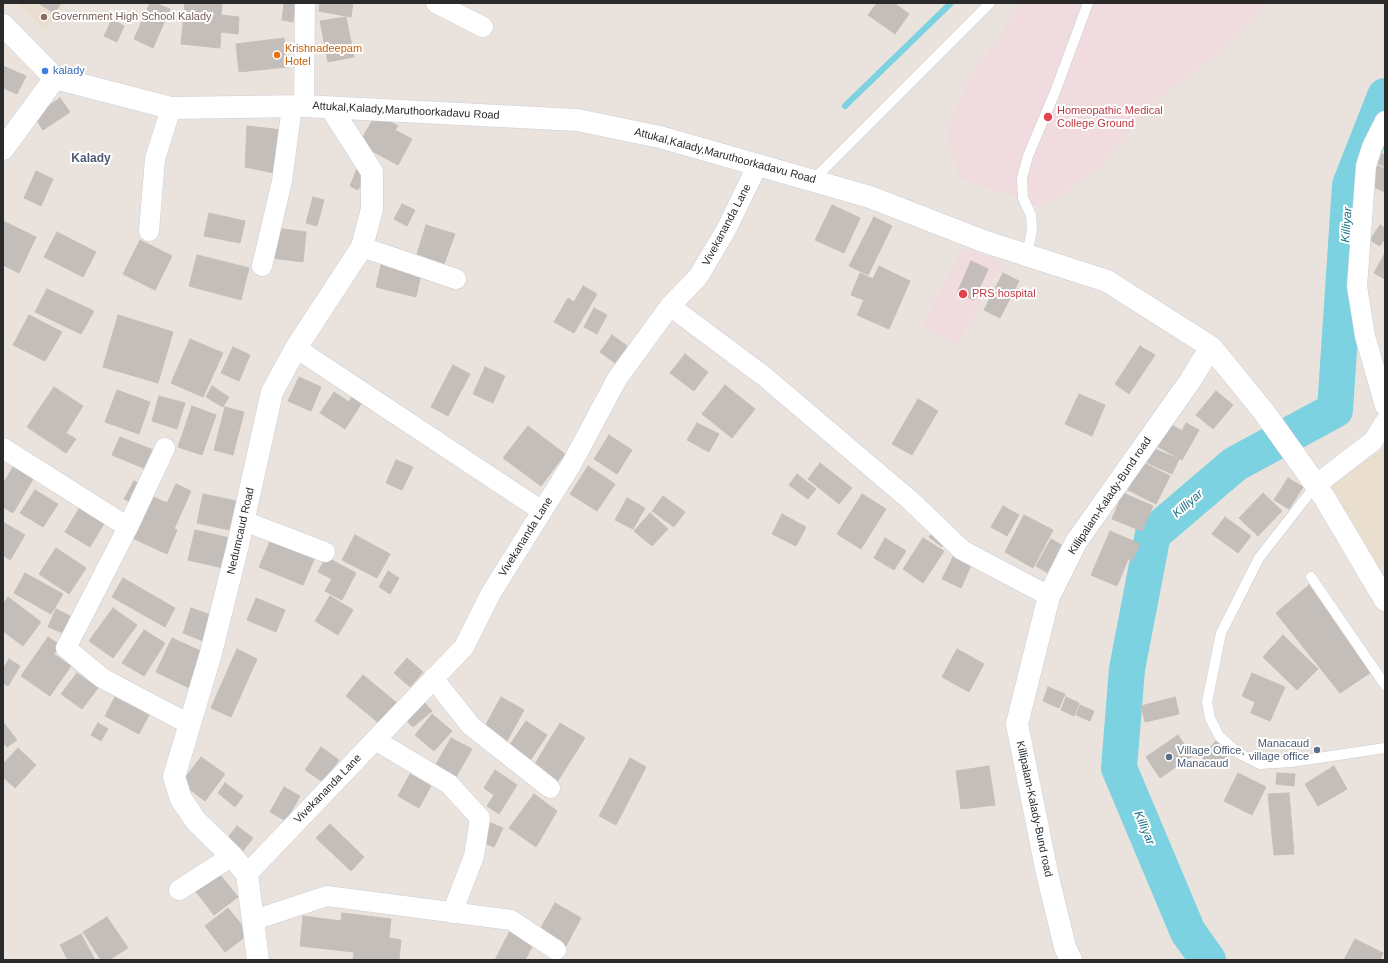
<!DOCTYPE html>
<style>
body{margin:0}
#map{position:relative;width:1388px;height:963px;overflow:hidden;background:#eae3dd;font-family:Helvetica,sans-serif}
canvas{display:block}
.frame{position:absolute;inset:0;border:4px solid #2a2a2a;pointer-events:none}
</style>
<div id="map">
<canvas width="1388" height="963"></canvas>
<div class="frame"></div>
</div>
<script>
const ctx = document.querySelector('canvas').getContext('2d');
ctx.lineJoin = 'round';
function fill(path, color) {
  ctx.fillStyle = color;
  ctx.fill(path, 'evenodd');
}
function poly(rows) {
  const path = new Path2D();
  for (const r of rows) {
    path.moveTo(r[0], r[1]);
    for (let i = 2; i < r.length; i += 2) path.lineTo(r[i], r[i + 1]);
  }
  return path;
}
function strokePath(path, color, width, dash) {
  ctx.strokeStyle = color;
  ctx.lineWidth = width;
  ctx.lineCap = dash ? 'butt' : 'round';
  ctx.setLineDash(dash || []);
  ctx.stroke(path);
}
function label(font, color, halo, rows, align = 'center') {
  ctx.font = font + ' Helvetica,sans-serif';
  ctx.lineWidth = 4;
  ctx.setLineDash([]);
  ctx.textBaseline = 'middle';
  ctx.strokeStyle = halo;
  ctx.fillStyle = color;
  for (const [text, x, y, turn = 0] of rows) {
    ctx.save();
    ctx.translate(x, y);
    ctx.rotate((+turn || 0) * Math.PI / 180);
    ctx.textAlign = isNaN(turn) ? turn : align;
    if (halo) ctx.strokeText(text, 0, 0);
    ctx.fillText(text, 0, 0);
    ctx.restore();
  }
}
fill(poly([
 [16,3,67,3,46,30],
 [1385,445,1385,577,1326,482,1381,451]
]), '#eadecf');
fill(poly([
 [1020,3,1268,3,1233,40,1155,102,1100,168,1041,208,959,177,947,132,969,77,1000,37],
 [963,249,1003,262,957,347,922,325]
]), '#f0dbdf');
strokePath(poly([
 [845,106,951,3]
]), '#7cd2e0', 6);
strokePath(poly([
 [1208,960,1188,932,1119,768,1127,669,1153,534,1235,464,1335,410,1350,185,1385,96]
]), '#7cd2e0', 36);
const building = poly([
 [38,3,61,3,54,13,38,3],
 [150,3,155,3,170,9,153,48,134,39,150,3],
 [185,3,222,4,221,15,239,17,238,34,221,32,220,48,181,44,185,3],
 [284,3,295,3,293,22,282,20,284,3],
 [320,3,353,3,351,17,319,11,320,3],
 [877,3,894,3,909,14,895,34,868,15,877,3],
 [346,17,354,57,328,62,320,21,346,17],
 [112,19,124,26,117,42,104,36,112,19],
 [284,38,287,67,239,72,236,44,284,38],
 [3,66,26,76,17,94,3,88,3,66],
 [60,98,70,112,43,130,34,116,60,98],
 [376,114,398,126,395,130,412,139,398,165,359,144,376,114],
 [247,126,283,130,279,174,245,167,247,126],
 [1379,153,1385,155,1385,167,1375,162,1379,153],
 [1376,165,1385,169,1385,192,1367,184,1376,165],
 [357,169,366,173,358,190,350,186,357,169],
 [36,171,53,179,41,206,24,198,36,171],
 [313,197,324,200,317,226,306,223,313,197],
 [402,204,415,210,407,226,394,219,402,204],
 [832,205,860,218,844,253,815,240,832,205],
 [209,213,245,221,240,243,204,236,209,213],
 [874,217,892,226,868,275,849,266,874,217],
 [3,221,36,237,19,273,3,265,3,221],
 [426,225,455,234,444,264,417,254,426,225],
 [1380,225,1385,228,1385,238,1380,246,1370,240,1380,225],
 [276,228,306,232,303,262,272,258,276,228],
 [57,232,96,252,83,277,44,257,57,232],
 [140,240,172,256,155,290,123,274,140,240],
 [1385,253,1385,279,1374,273,1385,253],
 [197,255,249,268,241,300,189,286,197,255],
 [382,261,422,270,416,297,376,287,382,261],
 [971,261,988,269,974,300,957,293,971,261],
 [879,266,910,281,889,329,857,315,864,300,851,295,860,273,873,279,879,266],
 [1003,273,1019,281,1000,318,984,310,1003,273],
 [583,286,597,294,574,333,554,322,568,298,574,302,583,286],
 [47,289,94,311,81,334,35,312,47,289],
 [594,308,607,315,597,334,584,327,594,308],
 [29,315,62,332,45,361,13,345,29,315],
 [118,315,173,332,158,383,103,367,118,315],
 [612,335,627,346,615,363,600,352,612,335],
 [190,339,223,353,203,397,171,383,190,339],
 [1140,346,1155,355,1129,394,1115,384,1140,346],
 [233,347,250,355,239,381,221,373,233,347],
 [685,354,708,372,694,391,670,373,685,354],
 [453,365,470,374,448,416,431,407,453,365],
 [485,367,505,376,493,403,473,394,485,367],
 [299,377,321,387,311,411,288,401,299,377],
 [725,385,755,409,732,438,702,414,725,385],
 [212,386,229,397,223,407,206,397,212,386],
 [54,387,83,406,66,433,76,439,66,453,27,427,54,387],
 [117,390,150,402,139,434,105,422,117,390],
 [1216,391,1233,405,1213,429,1196,415,1216,391],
 [334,392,349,402,353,395,363,401,345,429,320,413,334,392],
 [1079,394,1105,405,1092,436,1065,424,1079,394],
 [159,396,185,403,177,429,152,421,159,396],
 [918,399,938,411,912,455,892,444,918,399],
 [192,406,216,415,202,455,178,447,192,406],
 [225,407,244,412,233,455,214,450,225,407],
 [697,423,719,434,709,452,687,440,697,423],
 [1186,423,1199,430,1182,460,1157,446,1170,424,1182,431,1186,423],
 [528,426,565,454,541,486,503,458,528,426],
 [609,435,632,450,617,474,594,459,609,435],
 [120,437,156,451,148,470,112,455,120,437],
 [1145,445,1179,459,1172,474,1139,459,1145,445],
 [396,460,413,467,402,490,386,483,396,460],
 [1142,462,1170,476,1156,504,1128,490,1142,462],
 [820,463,852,488,839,504,808,479,820,463],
 [588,466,615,484,597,511,570,494,588,466],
 [13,467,33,479,13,513,3,507,3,484,13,467],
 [797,474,816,489,808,499,789,485,797,474],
 [1288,478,1303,487,1289,509,1274,500,1288,478],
 [134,481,145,488,136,505,124,499,134,481],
 [176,484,191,491,174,529,177,530,167,554,132,538,151,496,167,503,176,484],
 [35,490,58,504,43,527,20,513,35,490],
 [1123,493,1153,506,1142,531,1112,519,1123,493],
 [1263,493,1282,511,1258,536,1239,518,1263,493],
 [203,494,241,502,234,531,197,523,203,494],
 [862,494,886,509,861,549,837,534,862,494],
 [663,496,685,512,674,527,652,511,663,496],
 [627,498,645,508,633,529,615,520,627,498],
 [1003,506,1019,515,1007,536,991,527,1003,506],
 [80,507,105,522,90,547,65,532,80,507],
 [650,513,668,529,652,546,634,531,650,513],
 [782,514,806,527,796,546,772,534,782,514],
 [1024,515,1053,530,1033,568,1005,552,1024,515],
 [1225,517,1251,536,1238,553,1212,534,1225,517],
 [3,522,25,535,10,560,3,555,3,522],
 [935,529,948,539,942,547,929,537,935,529],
 [195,530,230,538,223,568,188,560,195,530],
 [1110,531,1140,544,1132,561,1128,559,1117,586,1091,575,1110,531],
 [355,535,390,554,377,578,342,560,355,535],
 [885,538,906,551,894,570,874,558,885,538],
 [923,538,944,551,923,583,903,569,923,538],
 [271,539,315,557,303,585,259,567,271,539],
 [1051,539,1063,546,1048,573,1036,566,1051,539],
 [56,548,86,568,69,594,39,574,56,548],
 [326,557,356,573,342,600,325,591,332,579,318,572,326,557],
 [953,557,971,565,961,588,942,579,953,557],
 [388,571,399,578,390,594,379,587,388,571],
 [25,573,63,594,51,614,14,593,25,573],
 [123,578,175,608,165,627,112,597,123,578],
 [1309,585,1370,673,1340,693,1276,613,1309,585],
 [330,596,353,610,338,635,315,621,330,596],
 [8,597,41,622,23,646,3,631,3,604,8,597],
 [256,598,285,610,276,632,247,620,256,598],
 [113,608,137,625,113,658,89,641,113,608],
 [191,608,214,616,206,642,183,633,191,608],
 [56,609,70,616,63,633,48,627,56,609],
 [144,630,165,643,144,676,122,663,144,630],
 [1283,635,1318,669,1297,690,1263,657,1283,635],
 [48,637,60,645,54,654,71,666,50,696,21,676,48,637],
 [172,638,205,653,189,688,156,672,172,638],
 [237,649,257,659,231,717,211,708,237,649],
 [957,649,984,664,969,692,942,677,957,649],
 [407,658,423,672,410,687,394,673,407,658],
 [9,659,20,666,8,686,3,683,3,669,9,659],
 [77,673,98,688,82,709,61,694,77,673],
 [1252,673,1285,687,1270,721,1251,713,1255,702,1242,696,1252,673],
 [363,675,397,703,380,724,346,696,363,675],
 [1048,687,1065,694,1059,708,1043,701,1048,687],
 [115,697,149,715,139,734,105,716,115,697],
 [501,697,524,710,507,741,484,728,501,697],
 [1066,697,1079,703,1074,716,1061,710,1066,697],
 [1175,697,1179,714,1145,722,1141,706,1175,697],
 [424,702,432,711,413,727,405,719,424,702],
 [1080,705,1094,711,1090,721,1076,715,1080,705],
 [432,714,452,731,434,751,415,735,432,714],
 [526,721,547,735,530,761,509,746,526,721],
 [3,722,17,740,7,747,3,742,3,722],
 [98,723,108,729,101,741,91,735,98,723],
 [560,723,585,738,557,782,533,767,560,723],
 [1178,735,1192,756,1160,778,1146,757,1178,735],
 [451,738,472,749,456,777,435,766,451,738],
 [1216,741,1229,754,1214,769,1201,757,1216,741],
 [321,747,339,760,323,782,305,770,321,747],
 [18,748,36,765,15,788,3,777,3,764,18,748],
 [201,757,225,774,205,801,181,783,201,757],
 [630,758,646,767,616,825,599,816,630,758],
 [989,766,995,805,961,809,956,771,989,766],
 [1334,766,1347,789,1318,806,1305,784,1334,766],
 [495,770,517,785,499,814,487,806,494,795,484,788,495,770],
 [1238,773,1266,787,1252,815,1224,801,1238,773],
 [1277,773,1295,774,1294,786,1276,784,1277,773],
 [410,774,431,786,419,808,398,796,410,774],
 [225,783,243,796,235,807,218,793,225,783],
 [284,787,300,796,286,821,270,812,284,787],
 [1289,793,1294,854,1274,855,1268,794,1289,793],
 [534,794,557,811,536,847,509,828,534,794],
 [491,823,503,828,494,847,482,842,491,823],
 [330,824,364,857,351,871,316,838,330,824],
 [237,826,253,838,242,852,226,840,237,826],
 [217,871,238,897,214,915,194,889,217,871],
 [555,903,581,918,566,946,539,931,555,903],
 [228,908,249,934,225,952,205,926,228,908],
 [342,913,391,919,389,938,401,940,399,960,353,960,354,952,300,946,303,916,341,921,342,913],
 [107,917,128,948,109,960,101,960,83,932,107,917],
 [511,929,535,941,525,960,495,960,511,929],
 [81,934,95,960,68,960,60,945,81,934],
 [1355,939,1383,953,1380,960,1344,960,1355,939]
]);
fill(building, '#c3beb9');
strokePath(building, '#c5beb7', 1);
const lane = poly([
 [813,180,990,3],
 [1027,255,1032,230,1031,215,1023,198,1022,178,1028,156,1055,92,1088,3],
 [1316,485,1259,558,1221,633,1207,702,1210,718,1219,736,1238,753,1260,764,1291,762,1385,748],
 [1311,577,1385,685]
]);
const street = poly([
 [436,3,483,27],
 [304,106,305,3],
 [1385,121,1372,147,1366,166,1357,286,1365,336,1385,406],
 [149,231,155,159,171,108],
 [362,247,456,279],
 [262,266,282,181,292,107],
 [670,306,765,377,911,501,962,550,1049,596],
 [296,348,542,511],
 [3,448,128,527],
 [165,448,128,527,66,648,102,678,189,724],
 [1316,485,1373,441,1385,422],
 [244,521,325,552],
 [433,678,471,726,550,788],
 [375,740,449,784,480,818,474,856,452,913],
 [247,874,464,647,491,593,571,465,617,379,670,306,698,277,726,230,758,164],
 [179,890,232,856],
 [254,920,327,896,511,920,556,950]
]);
const secondary = poly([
 [3,25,55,78,171,108,304,106,577,120,660,137,870,197,983,241,1107,281,1211,347,1264,412,1306,471,1324,497,1385,600],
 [3,149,55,78],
 [258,960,247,874,232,856,196,821,181,799,174,777,211,653,237,549,272,392,296,348,362,247,372,209,372,172,331,108],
 [1071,960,1065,947,1047,873,1017,724,1049,596,1076,542,1190,381,1211,347]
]);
strokePath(lane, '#c9cdd6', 11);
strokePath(street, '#c9cdd6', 21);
strokePath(secondary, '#c9cdd6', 23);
strokePath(lane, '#fff', 10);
strokePath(street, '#fff', 20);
strokePath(secondary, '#fff', 22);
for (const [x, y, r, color] of [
 [44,17,4,"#8d6e63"],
 [277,55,4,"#e8710a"],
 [45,71,4,"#3f7fe0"],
 [1048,117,5,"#e0444e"],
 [963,294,5,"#e0444e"],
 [1317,750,4,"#5c6f8a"],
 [1169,757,4,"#5c6f8a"]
]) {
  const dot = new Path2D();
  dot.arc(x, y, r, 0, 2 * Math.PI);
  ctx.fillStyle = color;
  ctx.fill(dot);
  strokePath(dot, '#fff', 1.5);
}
label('11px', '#785e54', '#fff', [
 ["Government High School Kalady",52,17]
], 'left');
label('11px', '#c56008', '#fff', [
 ["Krishnadeepam",285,49],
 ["Hotel",285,62]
], 'left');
label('11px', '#366cbe', '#fff', [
 ["kalady",53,71]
], 'left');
label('11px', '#2a2a2a', '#fff', [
 ["Attukal,Kalady,Maruthoorkadavu Road",406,111,3],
 ["Attukal,Kalady,Maruthoorkadavu Road",725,156,15],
 ["Vivekananda Lane",727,225,-62],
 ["Killipalam-Kalady-Bund road",1110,496,-56],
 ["Nedumcaud Road",241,531,-77],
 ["Vivekananda Lane",526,537,-58],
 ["Vivekananda Lane",328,789,-46],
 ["Killipalam-Kalady-Bund road",1034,809,78]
]);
label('11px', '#be3a42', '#fff', [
 ["Homeopathic Medical",1057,111],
 ["College Ground",1057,124],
 ["PRS hospital",972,294]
], 'left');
label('11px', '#4e5e75', '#fff', [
 ["Manacaud",1309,744],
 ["village office",1309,757],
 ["Village Office,",1177,751,"left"],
 ["Manacaud",1177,764,"left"]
], 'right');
label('bold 12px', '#4f5b75', '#fff', [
 ["Kalady",91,159]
]);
label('italic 12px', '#1d728a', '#fff', [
 ["Killiyar",1347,225,-86],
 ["Killiyar",1188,504,-41],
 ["Killiyar",1144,828,67]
]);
</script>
